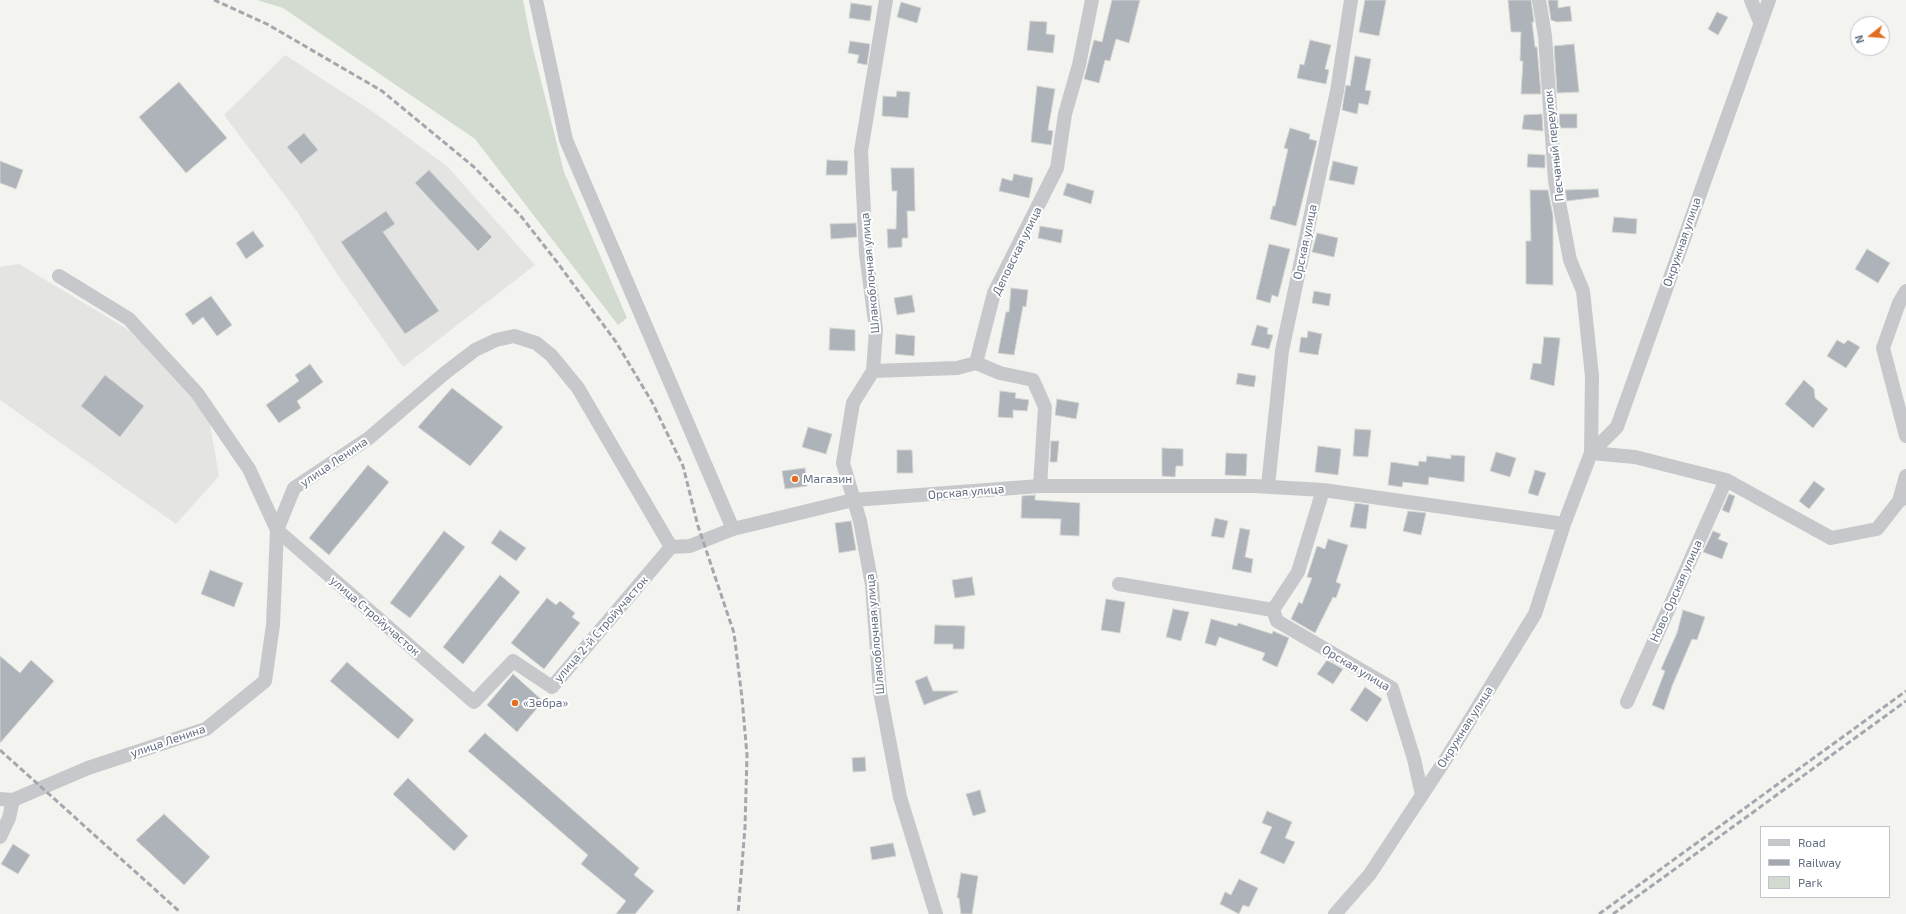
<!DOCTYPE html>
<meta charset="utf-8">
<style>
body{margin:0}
#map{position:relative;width:1906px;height:914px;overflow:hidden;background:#f3f4ef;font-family:"Exo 2",sans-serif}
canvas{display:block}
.legend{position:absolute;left:1760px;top:826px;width:130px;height:72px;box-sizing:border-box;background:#fff;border:1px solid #c0c5cd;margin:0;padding:5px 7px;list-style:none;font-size:12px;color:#626e81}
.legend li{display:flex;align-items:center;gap:8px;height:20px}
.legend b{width:20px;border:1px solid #c0c5cd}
.north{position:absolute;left:1850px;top:16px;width:40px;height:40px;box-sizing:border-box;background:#fff;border:1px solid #c0c5cd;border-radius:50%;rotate:253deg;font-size:11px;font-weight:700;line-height:16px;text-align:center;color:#626e81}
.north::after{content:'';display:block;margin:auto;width:14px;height:18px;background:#e46d1f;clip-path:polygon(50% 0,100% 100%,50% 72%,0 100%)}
</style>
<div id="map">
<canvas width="1906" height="914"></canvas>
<ul class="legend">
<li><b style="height:5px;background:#c6c8cc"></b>Road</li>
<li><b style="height:5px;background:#a3a7ae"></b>Railway</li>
<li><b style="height:11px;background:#d3dbd0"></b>Park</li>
</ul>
<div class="north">N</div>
</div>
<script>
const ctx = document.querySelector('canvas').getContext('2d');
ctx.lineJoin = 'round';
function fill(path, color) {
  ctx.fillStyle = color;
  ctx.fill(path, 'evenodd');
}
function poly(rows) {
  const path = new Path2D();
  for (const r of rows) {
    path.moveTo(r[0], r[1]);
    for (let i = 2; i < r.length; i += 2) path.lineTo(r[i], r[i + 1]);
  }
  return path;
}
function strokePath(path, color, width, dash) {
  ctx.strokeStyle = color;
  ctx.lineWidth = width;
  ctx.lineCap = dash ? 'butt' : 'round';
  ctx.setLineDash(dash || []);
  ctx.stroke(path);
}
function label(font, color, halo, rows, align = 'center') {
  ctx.font = font + ' "Exo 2",sans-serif';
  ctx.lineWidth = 4;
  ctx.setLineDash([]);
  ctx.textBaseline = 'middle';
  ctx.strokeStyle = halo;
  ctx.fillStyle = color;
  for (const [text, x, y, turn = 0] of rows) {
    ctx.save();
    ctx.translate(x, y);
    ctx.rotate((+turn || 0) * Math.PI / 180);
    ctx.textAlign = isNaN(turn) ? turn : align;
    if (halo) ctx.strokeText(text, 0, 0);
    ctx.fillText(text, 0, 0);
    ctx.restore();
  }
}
fill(poly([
 [285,55,372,111,448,167,535,265,403,367,333,268,298,213,224,115],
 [19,264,152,344,207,407,219,476,176,524,0,400,0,267]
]), '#e4e4e3');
fill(poly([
 [257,0,523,0,531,41,564,172,627,318,618,325,475,139,283,8]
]), '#d3dbd0');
const building = poly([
 [1112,0,1140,0,1129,43,1116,39,1110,61,1105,60,1099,83,1084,79,1094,40,1102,42,1112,0],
 [1365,0,1386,0,1379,36,1359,32,1365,0],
 [1508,0,1531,0,1534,22,1532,22,1535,47,1537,47,1541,94,1521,94,1523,61,1520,61,1521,32,1511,32,1508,0],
 [1548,0,1558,0,1558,8,1570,6,1572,21,1557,22,1551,20,1548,0],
 [901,2,921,8,917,23,897,17,901,2],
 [851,3,872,6,870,21,849,18,851,3],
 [1717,12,1728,17,1718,35,1708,29,1717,12],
 [1030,21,1047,22,1046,34,1055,35,1053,53,1027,50,1030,21],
 [1310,40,1331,45,1325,69,1329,70,1326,84,1297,78,1300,64,1304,65,1310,40],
 [850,41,870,44,867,65,857,63,859,55,848,53,850,41],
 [1574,44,1579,92,1557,93,1554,46,1574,44],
 [1355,56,1371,59,1365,90,1371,91,1368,105,1359,103,1357,114,1342,110,1346,85,1350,86,1355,56],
 [179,82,227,138,186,173,139,117,179,82],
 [1037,86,1055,89,1048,130,1053,131,1051,145,1031,142,1037,86],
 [897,91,910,92,908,118,882,116,883,96,896,97,897,91],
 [1542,114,1543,131,1522,129,1524,115,1542,114],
 [1559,114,1577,114,1577,128,1560,128,1559,114],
 [1290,128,1310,134,1309,139,1317,141,1296,226,1270,219,1273,206,1275,206,1288,149,1284,148,1290,128],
 [304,133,318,150,301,164,287,147,304,133],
 [1528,154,1545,155,1545,168,1527,167,1528,154],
 [827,160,848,161,847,175,826,175,827,160],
 [0,161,23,170,16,189,0,183,0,161],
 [1333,161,1358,167,1354,185,1329,180,1333,161],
 [891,168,914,168,915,211,907,211,908,238,902,238,902,247,888,248,887,229,896,229,897,191,892,191,891,168],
 [429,170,492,237,478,251,415,183,429,170],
 [1014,174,1033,178,1029,198,999,191,1002,178,1012,181,1014,174],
 [1067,183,1094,191,1091,204,1063,195,1067,183],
 [1598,189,1599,197,1567,201,1565,190,1598,189],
 [1530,190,1548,190,1553,216,1553,285,1526,284,1526,241,1531,241,1530,190],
 [386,211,395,224,383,232,439,311,405,334,341,242,386,211],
 [1614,217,1637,219,1636,234,1612,232,1614,217],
 [856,223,857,237,831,239,830,224,856,223],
 [1040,226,1063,230,1061,243,1038,238,1040,226],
 [253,231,264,246,246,259,236,243,253,231],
 [1317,233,1338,238,1334,257,1312,252,1317,233],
 [1269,244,1290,249,1278,297,1272,295,1270,303,1256,299,1269,244],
 [1867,249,1890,263,1878,283,1855,269,1867,249],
 [1011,288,1028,290,1026,307,1023,306,1014,355,998,353,1006,312,1009,312,1011,288],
 [1314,291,1331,294,1329,306,1312,303,1314,291],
 [912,295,915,312,897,315,894,298,912,295],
 [211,296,232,325,217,336,203,317,193,325,185,314,211,296],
 [1257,325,1268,328,1267,334,1273,335,1269,349,1251,345,1257,325],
 [830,328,855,330,855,351,829,350,830,328],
 [1308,331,1322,334,1318,355,1299,352,1301,337,1307,338,1308,331],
 [896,334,915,336,914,356,895,354,896,334],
 [1544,337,1560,338,1554,386,1530,379,1533,363,1541,364,1544,337],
 [1837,340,1844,344,1848,340,1860,347,1846,368,1827,356,1837,340],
 [310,364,323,382,297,401,301,408,279,423,266,405,299,381,295,375,310,364],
 [1238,373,1256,376,1254,387,1236,384,1238,373],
 [105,375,144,406,120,437,81,406,105,375],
 [1804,380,1814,389,1815,398,1828,409,1813,428,1785,404,1804,380],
 [452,388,503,427,470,466,418,427,452,388],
 [1000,391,1016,393,1015,398,1029,400,1027,411,1013,410,1013,418,998,417,1000,391],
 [1057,399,1079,403,1076,419,1055,415,1057,399],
 [808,427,832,434,826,454,802,447,808,427],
 [1355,429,1371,430,1368,457,1353,456,1355,429],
 [1051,441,1059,441,1057,462,1050,462,1051,441],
 [1318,446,1341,449,1338,475,1315,472,1318,446],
 [1162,448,1183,449,1183,466,1176,466,1175,477,1162,476,1162,448],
 [897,450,912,450,913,473,897,473,897,450],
 [1496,452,1516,458,1510,477,1490,471,1496,452],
 [1226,453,1247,454,1246,476,1225,475,1226,453],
 [1451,455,1465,456,1464,482,1429,477,1428,485,1403,482,1402,487,1388,485,1391,462,1418,466,1419,461,1426,462,1427,456,1451,459,1451,455],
 [368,465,389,482,329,555,309,538,368,465],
 [805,468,807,486,785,489,782,471,805,468],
 [1535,470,1546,473,1538,496,1528,493,1535,470],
 [1814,481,1825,489,1809,509,1799,501,1814,481],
 [1729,494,1735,496,1729,513,1722,510,1729,494],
 [1035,495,1035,500,1080,503,1079,536,1060,535,1061,519,1021,518,1022,496,1035,495],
 [1355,503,1369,505,1366,529,1350,527,1355,503],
 [1408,511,1426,513,1421,535,1403,531,1408,511],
 [1215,518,1228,521,1224,538,1211,536,1215,518],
 [851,521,856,550,839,553,835,523,851,521],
 [1240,528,1250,530,1245,557,1253,559,1251,573,1232,569,1240,528],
 [500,530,526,548,516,561,491,543,500,530],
 [444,531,465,547,410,618,390,603,444,531],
 [1713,531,1721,534,1718,539,1728,543,1722,559,1703,552,1713,531],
 [1328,539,1348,545,1336,582,1341,584,1336,598,1333,597,1315,633,1291,619,1299,602,1302,604,1312,578,1307,577,1317,546,1325,549,1328,539],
 [210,570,243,583,234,607,201,594,210,570],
 [500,575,520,592,463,664,443,647,500,575],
 [972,577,975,595,955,598,952,580,972,577],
 [547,598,556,605,560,601,575,613,572,617,580,623,544,669,511,643,547,598],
 [1106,599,1125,602,1120,633,1101,630,1106,599],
 [1173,609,1189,612,1181,641,1166,637,1173,609],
 [1683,610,1705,617,1697,640,1692,639,1672,686,1664,710,1652,705,1665,671,1661,669,1677,633,1683,610],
 [1211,619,1237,626,1238,623,1272,634,1273,631,1289,638,1277,667,1262,660,1265,653,1219,637,1216,646,1205,643,1211,619],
 [935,625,965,626,964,649,953,649,953,644,934,644,935,625],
 [0,656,20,673,31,660,54,681,0,743,0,656],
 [1327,660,1343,669,1333,684,1317,674,1327,660],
 [347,662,414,720,398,739,330,681,347,662],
 [513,674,543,701,517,732,487,705,513,674],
 [927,676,933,691,958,691,958,692,924,705,915,681,927,676],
 [1365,687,1382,699,1367,722,1350,710,1365,687],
 [485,733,639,868,634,875,654,891,635,914,616,914,626,901,581,864,588,855,468,751,485,733],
 [865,757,866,771,853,772,852,758,865,757],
 [408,778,468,836,454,851,393,794,408,778],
 [980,790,986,812,973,816,966,794,980,790],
 [1267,811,1292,822,1285,838,1295,842,1284,864,1260,853,1272,827,1262,823,1267,811],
 [164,814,210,857,184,885,136,840,164,814],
 [893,843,896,856,872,860,870,847,893,843],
 [13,844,30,855,18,874,1,864,13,844],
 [961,873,978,876,972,914,961,914,959,898,957,898,961,873],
 [1239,879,1258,888,1249,907,1243,905,1239,914,1220,904,1225,892,1231,895,1239,879]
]);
fill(building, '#aeb3b9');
strokePath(building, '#d4d5d2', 1);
strokePath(poly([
 [536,0,566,140,733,529],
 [886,0,861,151,866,254,876,329,873,371,853,403,843,463,860,521,872,585,880,692,900,797,936,914],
 [1751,0,1760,22],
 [59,276,129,319,197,393,249,469,277,530,474,702,513,661,552,687,671,547],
 [1906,291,1899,303,1883,348,1906,436],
 [873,371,957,368,976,363],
 [1591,453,1617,427,1769,0],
 [1591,453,1635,457,1726,480,1831,538,1877,529,1899,501,1906,497],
 [1040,486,1045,407,1033,380,1000,373,976,363,994,293,1057,168,1065,114,1079,65,1092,0],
 [1268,486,1282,351,1337,91,1351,0],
 [1323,490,1298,572,1273,610,1277,621,1392,688,1414,759,1422,795],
 [1899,501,1906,476],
 [671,547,690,546,733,529,853,500,1040,486,1254,486,1323,490,1564,524],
 [1119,584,1273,610],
 [1627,702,1726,480],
 [0,799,13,800,88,768,206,729,265,681,273,625,277,530,294,488,369,438,445,373,475,350,496,340,514,336,536,343,551,355,578,388,671,547],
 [0,837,9,818,13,800],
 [1335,914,1370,874,1449,754,1535,614,1564,524,1591,453,1592,376,1583,291,1570,260,1555,181,1545,36,1539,0]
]), '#c6c8cc', 14);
strokePath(poly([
 [214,0,267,24,382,91,474,167,520,215,557,262,616,342,652,402,683,466,698,526,734,633,742,698,747,755,745,827,738,914],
 [0,750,180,912],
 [1599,914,1906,691],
 [1613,914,1906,701]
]), '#a3a7ae', 3, [6, 3]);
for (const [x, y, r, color] of [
 [795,479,4,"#e46d1f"],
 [515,703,4,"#e46d1f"]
]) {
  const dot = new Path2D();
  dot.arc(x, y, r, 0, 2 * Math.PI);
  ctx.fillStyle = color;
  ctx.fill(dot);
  strokePath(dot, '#fff', 1.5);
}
label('12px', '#626e81', '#fff', [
 ["Песчаный переулок",1554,146,-96],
 ["Орская улица",1305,242,-78],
 ["Окружная улица",1682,242,-71],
 ["Деповская улица",1017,251,-64],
 ["Шлакоблочная улица",870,273,-95],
 ["улица Ленина",334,462,-34],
 ["Орская улица",966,492,-5],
 ["Ново-Орская улица",1676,591,-66],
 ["улица Стройучасток",375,616,41],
 ["улица 2-й Стройучасток",601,629,-49],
 ["Шлакоблочная улица",875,634,-95],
 ["Орская улица",1356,668,31],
 ["Окружная улица",1465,727,-58],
 ["улица Ленина",168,741,-19]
]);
label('12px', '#626e81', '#fff', [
 ["Магазин",803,479],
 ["«Зебра»",523,703]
], 'left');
</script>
